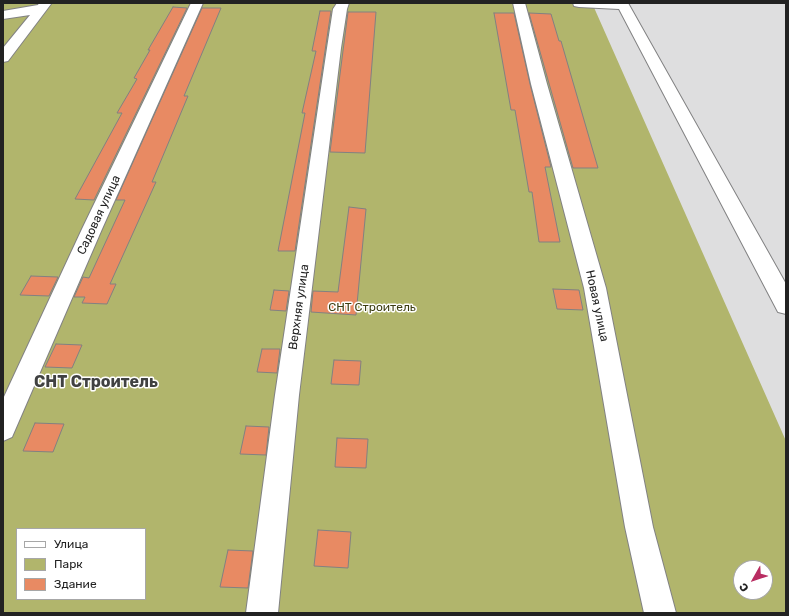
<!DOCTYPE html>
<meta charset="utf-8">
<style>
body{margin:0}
#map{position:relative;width:789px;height:616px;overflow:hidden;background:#dededf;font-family:Rubik,sans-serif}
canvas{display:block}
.frame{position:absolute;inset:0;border:4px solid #222;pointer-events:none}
.legend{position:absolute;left:16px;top:528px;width:130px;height:72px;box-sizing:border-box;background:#fff;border:1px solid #a7a7a7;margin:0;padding:5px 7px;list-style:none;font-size:12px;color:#222}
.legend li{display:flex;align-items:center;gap:8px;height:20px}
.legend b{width:20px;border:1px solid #a7a7a7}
.north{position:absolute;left:733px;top:560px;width:40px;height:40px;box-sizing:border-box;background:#fff;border:1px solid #a7a7a7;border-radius:50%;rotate:231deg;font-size:11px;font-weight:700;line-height:16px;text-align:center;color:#222}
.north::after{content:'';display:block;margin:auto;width:14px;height:18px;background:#b92d62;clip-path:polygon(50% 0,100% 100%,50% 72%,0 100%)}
</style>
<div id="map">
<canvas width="789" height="616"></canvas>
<div class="frame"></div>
<ul class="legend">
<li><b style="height:5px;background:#fff"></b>Улица</li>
<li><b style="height:11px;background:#b1b56c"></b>Парк</li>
<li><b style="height:11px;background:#e88a63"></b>Здание</li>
</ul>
<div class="north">С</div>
</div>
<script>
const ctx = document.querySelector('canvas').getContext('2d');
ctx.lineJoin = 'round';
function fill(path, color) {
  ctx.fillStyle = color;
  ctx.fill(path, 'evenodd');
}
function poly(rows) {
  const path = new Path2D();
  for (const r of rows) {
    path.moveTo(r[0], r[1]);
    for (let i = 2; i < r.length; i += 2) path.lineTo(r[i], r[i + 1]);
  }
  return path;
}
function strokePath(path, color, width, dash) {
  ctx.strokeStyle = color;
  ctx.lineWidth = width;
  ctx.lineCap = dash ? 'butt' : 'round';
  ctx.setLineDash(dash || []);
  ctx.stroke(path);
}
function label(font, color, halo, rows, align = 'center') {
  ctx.font = font + ' Rubik,sans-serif';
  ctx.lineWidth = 3;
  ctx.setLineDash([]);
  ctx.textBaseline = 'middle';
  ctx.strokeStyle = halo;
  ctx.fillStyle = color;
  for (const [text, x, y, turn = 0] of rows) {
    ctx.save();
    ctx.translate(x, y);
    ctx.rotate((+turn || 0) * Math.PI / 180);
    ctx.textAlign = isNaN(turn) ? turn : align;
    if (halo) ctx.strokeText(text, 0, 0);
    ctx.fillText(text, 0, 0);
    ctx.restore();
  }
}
fill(poly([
 [3,3,592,3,786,441,786,613,3,613],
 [17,529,145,529,145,599,17,599],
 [741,568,765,568,765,592,741,592]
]), '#b1b56c');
const building = poly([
 [173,7,187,8,94,200,75,199,122,113,117,113,137,79,134,78,150,50,148,50,173,7],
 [202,8,221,8,184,96,188,96,152,182,156,182,110,284,116,284,107,304,82,303,85,297,74,297,83,277,89,278,125,200,116,200,202,8],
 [320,11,331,11,295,251,278,251,305,113,302,113,316,51,312,51,320,11],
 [348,12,376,12,365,153,330,152,348,12],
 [494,13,514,13,530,84,551,167,545,167,560,242,539,242,532,192,529,192,515,110,511,110,494,13],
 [529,13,551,14,559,41,561,41,598,168,573,168,529,13],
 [349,207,366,209,356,315,311,312,313,291,338,292,349,207],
 [31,276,58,277,49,296,20,295,31,276],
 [553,289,579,290,583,310,557,309,553,289],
 [274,290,289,291,286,311,270,310,274,290],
 [56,344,82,345,72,368,45,367,56,344],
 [262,349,280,349,277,373,257,372,262,349],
 [334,360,361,361,359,385,331,384,334,360],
 [35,423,64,424,53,452,23,451,35,423],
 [246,426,269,427,266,455,240,454,246,426],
 [337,438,368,439,366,468,335,467,337,438],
 [318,530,351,532,348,568,314,566,318,530],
 [228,550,253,551,248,588,220,587,228,550]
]);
fill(building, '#e88a63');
strokePath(building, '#828181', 1);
const street = poly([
 [39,3,51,4,8,61,3,62,3,48,30,15,3,19,3,11,38,5,39,3],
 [191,3,203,3,102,229,12,437,3,441,3,399,82,229,191,3],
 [337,3,349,3,347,9,341,48,299,395,278,613,246,613,275,395,327,48,333,9,337,3],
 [513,3,525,3,547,84,606,288,653,527,676,613,644,613,625,527,584,288,531,84,513,3],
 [573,3,628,3,786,284,786,314,778,312,619,9,579,7,574,6,573,3]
]);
strokePath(street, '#828283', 2);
fill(street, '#fff');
label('12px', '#222', '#fff', [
 ["Садовая улица",99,215,-65],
 ["Новая улица",597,306,78],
 ["Верхняя улица",299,307,-82]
]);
label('12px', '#3b3c10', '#fff', [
 ["СНТ Строитель",372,308]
]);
label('bold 16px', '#404141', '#fff', [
 ["СНТ Строитель",96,382]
]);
</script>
